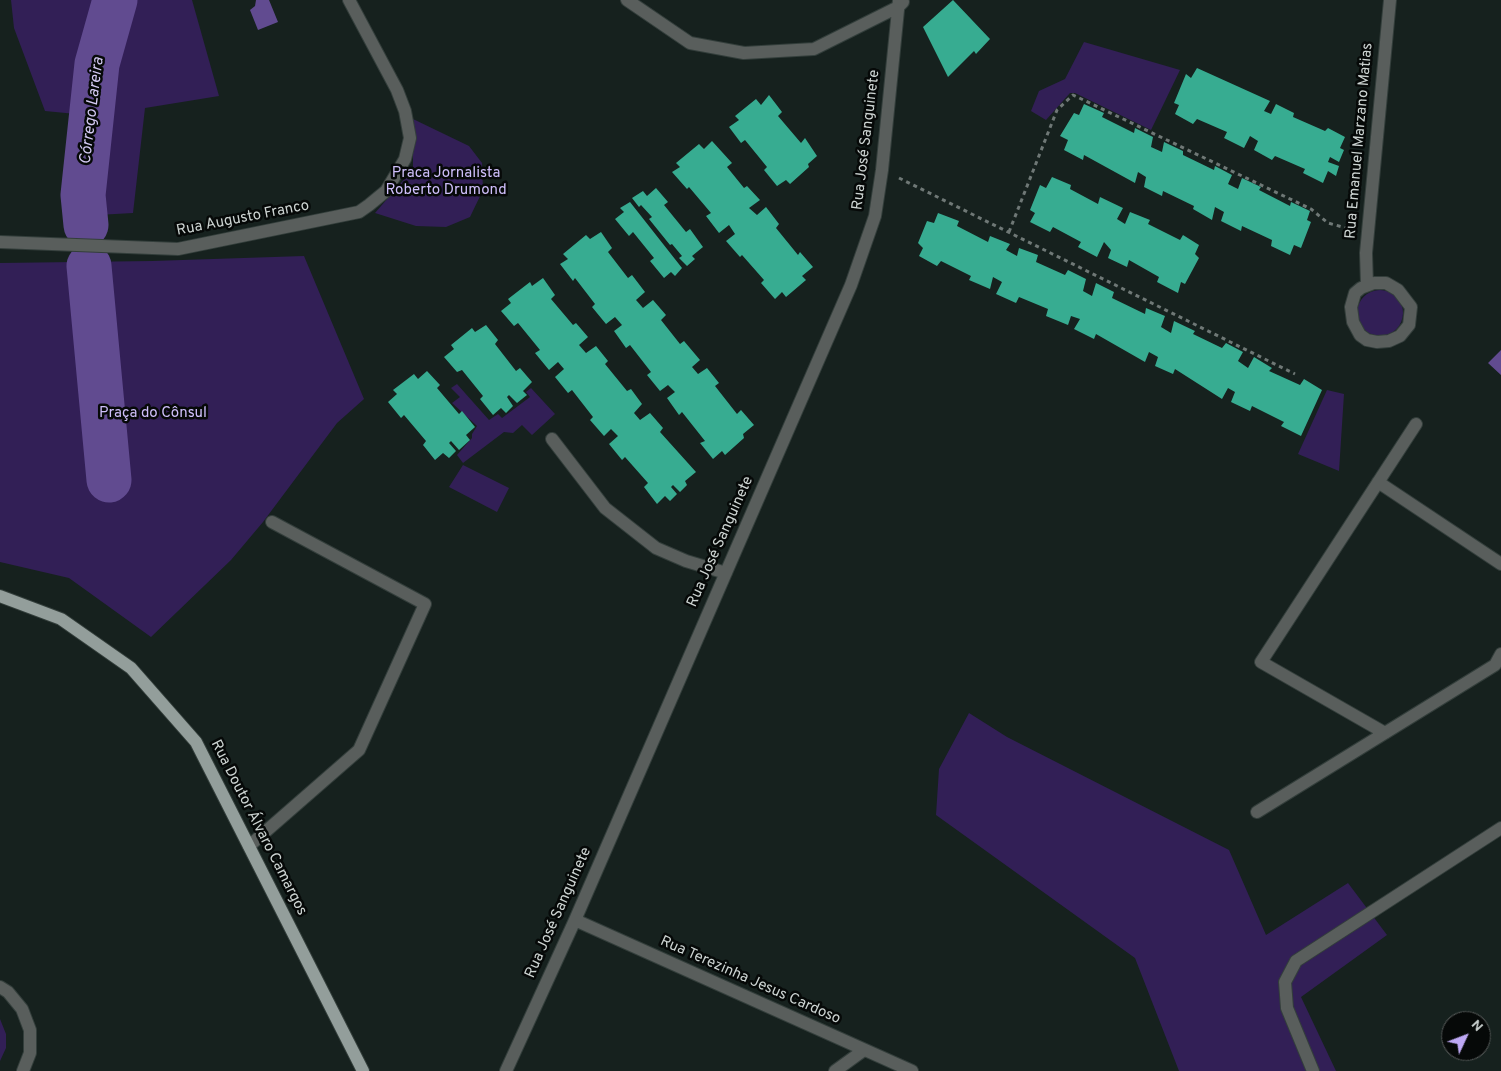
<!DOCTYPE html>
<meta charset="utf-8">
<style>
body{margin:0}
#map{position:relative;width:1501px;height:1071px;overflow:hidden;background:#16211e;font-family:Overpass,sans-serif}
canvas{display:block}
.north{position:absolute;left:1441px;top:1011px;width:50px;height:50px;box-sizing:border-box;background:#060908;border:1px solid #565a59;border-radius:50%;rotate:47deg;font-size:14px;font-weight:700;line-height:20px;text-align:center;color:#cdd4d2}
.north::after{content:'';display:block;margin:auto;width:18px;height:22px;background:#bea9f5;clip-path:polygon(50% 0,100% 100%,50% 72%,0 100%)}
</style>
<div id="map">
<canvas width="1501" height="1071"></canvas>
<div class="north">N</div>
</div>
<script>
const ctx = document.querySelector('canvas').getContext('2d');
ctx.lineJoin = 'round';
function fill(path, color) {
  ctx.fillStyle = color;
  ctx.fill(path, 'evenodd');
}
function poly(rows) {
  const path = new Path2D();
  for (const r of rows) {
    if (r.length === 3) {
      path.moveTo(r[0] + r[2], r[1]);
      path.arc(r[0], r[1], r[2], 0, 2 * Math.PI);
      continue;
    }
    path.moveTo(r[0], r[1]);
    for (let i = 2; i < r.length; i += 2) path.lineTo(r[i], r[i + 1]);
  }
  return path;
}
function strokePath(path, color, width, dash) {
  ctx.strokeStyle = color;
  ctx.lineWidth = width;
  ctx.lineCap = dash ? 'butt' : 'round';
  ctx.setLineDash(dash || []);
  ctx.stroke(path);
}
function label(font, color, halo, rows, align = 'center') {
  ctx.font = font + ' Overpass,sans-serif';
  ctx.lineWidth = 5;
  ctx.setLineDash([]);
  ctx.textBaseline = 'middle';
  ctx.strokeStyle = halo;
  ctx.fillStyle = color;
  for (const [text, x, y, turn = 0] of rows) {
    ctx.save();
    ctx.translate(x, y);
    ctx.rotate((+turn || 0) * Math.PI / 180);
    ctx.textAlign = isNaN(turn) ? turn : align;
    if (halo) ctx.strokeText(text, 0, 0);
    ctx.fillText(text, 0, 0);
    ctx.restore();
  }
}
fill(poly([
 [11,0,192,0,219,96,145,108,133,213,80,216,76,114,45,111,14,28],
 [1084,42,1180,70,1151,130,1075,93,1070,93,1046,120,1031,111,1039,91,1065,79],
 [413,119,469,146,482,163,483,190,470,217,446,227,416,226,375,213,413,169],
 [304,256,364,399,337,423,263,522,231,560,151,637,69,578,0,562,0,263,152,261],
 [1380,313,23],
 [457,384,489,420,498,414,502,418,530,397,526,392,531,388,555,414,532,435,522,425,513,433,504,432,463,463,457,455,472,438,472,434,477,426,452,403,460,397,451,388],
 [1327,390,1344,394,1339,471,1298,454],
 [463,465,509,488,497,512,449,487],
 [969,713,1007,737,1229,850,1266,935,1348,883,1387,935,1301,997,1336,1071,1179,1071,1135,958,936,815,939,769],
 [0,1019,6,1034,6,1048,0,1061]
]), '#321f56');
fill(poly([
 [256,0,269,0,278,22,258,30,250,10,255,6],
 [1501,350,1501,375,1488,363]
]), '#614b90');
strokePath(poly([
 [86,225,83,195,97,64,115,0],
 [89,266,109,480]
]), '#614b90', 45);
fill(poly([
 [953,0,990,39,976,54,974,51,948,77,923,27],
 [1197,68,1270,101,1264,111,1271,114,1276,104,1294,113,1293,117,1325,131,1328,128,1345,137,1340,148,1344,150,1339,162,1330,157,1328,162,1339,166,1336,176,1328,171,1323,183,1303,173,1305,169,1275,156,1272,160,1254,150,1258,141,1250,136,1244,148,1224,138,1227,132,1197,119,1193,124,1175,114,1179,105,1174,103,1186,74,1191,78],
 [769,95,782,112,778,116,801,143,805,138,817,156,808,164,809,167,790,184,786,180,777,186,764,170,767,167,745,140,741,143,729,127,739,120,735,116,756,99,761,105],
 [1084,104,1104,113,1102,117,1134,133,1135,128,1153,137,1151,147,1162,152,1164,142,1183,151,1183,155,1214,170,1215,166,1232,175,1228,184,1238,189,1242,178,1261,187,1259,190,1290,206,1291,202,1310,211,1307,220,1311,222,1301,248,1294,245,1290,255,1271,246,1272,240,1242,226,1241,231,1221,221,1224,212,1215,207,1212,220,1193,209,1194,206,1163,191,1162,196,1144,187,1146,177,1138,172,1135,183,1084,155,1083,160,1064,150,1068,140,1060,136,1074,113,1079,115],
 [712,141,732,163,727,167,744,188,747,186,760,200,749,208,757,215,766,207,779,224,776,228,798,255,800,252,813,267,802,276,806,280,786,297,782,292,775,299,761,283,764,280,742,255,740,257,726,241,735,234,729,225,719,233,706,216,711,213,689,187,687,189,672,172,680,167,676,163,699,144,704,149],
 [1052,177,1071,185,1070,189,1098,204,1100,197,1123,208,1117,219,1125,224,1130,212,1150,220,1148,224,1180,240,1183,235,1199,245,1195,254,1199,258,1185,284,1181,282,1178,293,1157,282,1159,277,1129,260,1127,267,1108,258,1111,250,1104,242,1097,257,1078,247,1081,242,1053,227,1050,232,1030,222,1035,213,1030,210,1040,185,1046,188],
 [656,188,668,202,664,205,686,232,690,229,703,247,692,256,695,259,687,266,679,258,682,256,672,244,670,245,649,219,652,217,641,205,639,207,632,198,643,191,647,196],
 [630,202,682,268,675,276,671,272,664,278,650,261,654,258,633,232,629,236,615,219,624,212,620,208],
 [938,213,959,221,957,226,988,242,990,236,1010,244,1006,250,1017,256,1019,248,1038,255,1036,262,1065,275,1068,270,1086,279,1083,291,1092,296,1096,283,1114,292,1112,298,1145,314,1146,308,1165,316,1161,327,1171,333,1174,321,1195,331,1193,334,1222,348,1226,343,1243,352,1238,361,1248,368,1254,357,1272,368,1269,371,1300,385,1304,379,1322,390,1301,436,1281,426,1284,422,1252,406,1250,411,1231,402,1235,392,1228,388,1222,399,1175,369,1173,374,1155,366,1158,357,1149,352,1145,362,1096,334,1094,339,1074,329,1080,319,1071,316,1068,325,1046,316,1048,309,1019,297,1016,303,996,294,1002,282,993,277,990,289,969,280,971,276,941,261,937,266,919,256,923,248,918,243,927,221,934,223],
 [601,232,612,248,608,252,628,278,632,275,645,292,636,300,643,308,653,300,666,315,661,320,680,344,684,341,700,360,692,367,698,374,707,368,719,383,715,386,737,414,741,410,754,425,743,434,744,438,725,455,722,451,713,459,700,443,705,441,682,412,679,415,667,398,675,392,668,385,660,391,647,375,651,372,630,345,626,348,614,331,622,325,615,317,606,324,592,307,595,304,575,278,573,281,560,264,568,259,563,254,586,235,590,239],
 [543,278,555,295,551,299,573,325,576,323,588,337,579,345,586,353,596,346,608,361,605,364,627,391,631,389,642,404,634,413,640,420,650,413,663,428,660,432,696,472,685,481,687,485,680,492,673,485,671,487,677,494,670,501,665,496,657,504,644,487,648,483,625,457,622,460,609,444,618,436,611,429,604,436,590,420,593,417,572,390,568,393,555,377,564,369,558,362,549,370,535,353,540,350,518,323,514,326,501,311,511,303,508,299,530,282,532,286],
 [486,325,498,340,495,344,516,371,520,368,532,382,523,391,527,395,517,403,509,395,507,397,513,406,506,413,501,408,493,415,480,399,483,396,462,370,457,372,444,357,454,349,451,345,472,328,475,332],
 [427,371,440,385,437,388,459,414,462,411,475,427,466,435,470,440,459,450,451,441,449,443,456,451,449,458,443,453,435,460,423,445,426,441,404,415,401,418,388,402,397,394,393,390,414,374,418,379]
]), '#37ac91');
const minor = poly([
 [627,0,690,43,744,53,814,49,898,7,903,2],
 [0,242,178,249,359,212,369,205,386,191,405,159,410,138,405,111,397,90,349,0],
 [1374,283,1386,283,1398,290,1411,307,1409,325,1400,336,1389,341,1377,342,1367,340,1360,335,1353,322,1351,307,1355,293,1361,288,1374,283],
 [1367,285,1366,253,1390,0],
 [552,439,605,508,656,548,686,561,726,573],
 [1378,482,1501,564],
 [1385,733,1261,662,1416,424],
 [1257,812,1495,665,1501,654],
 [249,846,359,750,425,604,272,522],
 [575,920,912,1071],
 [0,987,8,992,22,1009,30,1030,30,1053,23,1071],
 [506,1071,575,920,851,285,875,216,882,170,899,0],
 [835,1071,864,1050],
 [1313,1071,1287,1008,1285,982,1296,961,1501,828]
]);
const major = poly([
 [0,596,61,619,131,668,196,742,363,1071]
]);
strokePath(minor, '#333e3b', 14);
strokePath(major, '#333e3b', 14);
strokePath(poly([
 [899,178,1295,374],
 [1009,232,1057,110,1073,95,1311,209,1328,223,1350,229]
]), '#6f7876', 3, [4, 4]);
strokePath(minor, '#595e5c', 12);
strokePath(major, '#939e9b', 12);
label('15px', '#cdd4d2', '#060908', [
 ["Rua José Sanguinete",867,140,-83],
 ["Rua Emanuel Marzano Matias",1360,141,-85],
 ["Rua Augusto Franco",243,219,-11],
 ["Rua José Sanguinete",721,542,-66],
 ["Rua Doutor Álvaro Camargos",258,828,63],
 ["Rua José Sanguinete",559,913,-66],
 ["Rua Terezinha Jesus Cardoso",750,981,24]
]);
label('15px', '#cfbffb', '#060908', [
 ["Praca Jornalista",446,174],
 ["Roberto Drumond",446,191],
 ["Praça do Cônsul",153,414]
]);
label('italic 16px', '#d4caf3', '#060908', [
 ["Córrego Lareira",93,111,-83]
]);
</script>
